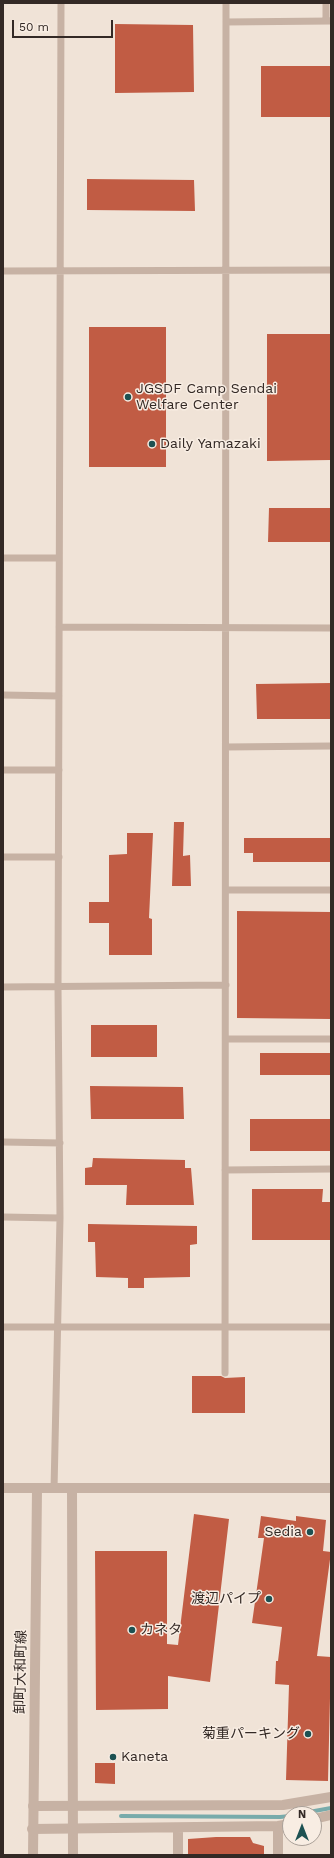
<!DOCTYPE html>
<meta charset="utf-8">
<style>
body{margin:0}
#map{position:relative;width:334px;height:1858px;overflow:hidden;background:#f0e3d7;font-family:"Work Sans",sans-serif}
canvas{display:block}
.frame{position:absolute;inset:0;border:4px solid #332925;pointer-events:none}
.north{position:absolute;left:282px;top:1806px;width:40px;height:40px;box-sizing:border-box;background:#f8ede3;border:1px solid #a99f97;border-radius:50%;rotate:0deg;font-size:11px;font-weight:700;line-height:16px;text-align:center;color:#332925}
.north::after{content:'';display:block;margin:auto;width:14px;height:18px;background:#1d5152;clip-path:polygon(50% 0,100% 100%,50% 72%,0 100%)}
.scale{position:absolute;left:12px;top:20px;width:101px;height:18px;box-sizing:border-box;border:2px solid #332925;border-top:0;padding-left:5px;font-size:12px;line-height:14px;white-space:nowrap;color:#332925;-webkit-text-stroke:3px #f8ede3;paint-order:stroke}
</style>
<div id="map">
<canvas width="334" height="1858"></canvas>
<div class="frame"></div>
<div class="north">N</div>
<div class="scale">50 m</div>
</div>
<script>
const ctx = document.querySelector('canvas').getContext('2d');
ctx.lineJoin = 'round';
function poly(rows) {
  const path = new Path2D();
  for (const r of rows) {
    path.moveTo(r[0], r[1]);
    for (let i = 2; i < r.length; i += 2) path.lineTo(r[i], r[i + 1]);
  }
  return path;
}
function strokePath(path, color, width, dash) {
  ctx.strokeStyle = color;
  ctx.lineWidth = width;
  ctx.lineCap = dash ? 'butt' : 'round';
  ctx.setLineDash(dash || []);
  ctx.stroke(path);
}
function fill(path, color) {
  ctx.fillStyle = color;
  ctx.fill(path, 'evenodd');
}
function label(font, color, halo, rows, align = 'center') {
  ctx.font = font + ' "Work Sans","Noto Sans JP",sans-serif';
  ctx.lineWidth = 3;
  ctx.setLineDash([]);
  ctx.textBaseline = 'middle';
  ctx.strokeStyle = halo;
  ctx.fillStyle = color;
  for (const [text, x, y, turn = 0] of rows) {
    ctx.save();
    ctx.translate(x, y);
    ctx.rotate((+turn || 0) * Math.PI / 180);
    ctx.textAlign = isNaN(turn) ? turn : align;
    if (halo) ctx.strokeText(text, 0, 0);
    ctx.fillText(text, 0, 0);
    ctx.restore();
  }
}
strokePath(poly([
 [298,1814,331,1808],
 [121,1816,280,1817,290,1816]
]), '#78abab', 4);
fill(poly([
 [115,24,193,25,194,92,115,93],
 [261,66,331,66,331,117,261,117],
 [87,179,194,180,195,211,87,210],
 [89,327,166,327,166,467,89,467],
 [267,334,331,334,331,460,267,461],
 [269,508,331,508,331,542,268,542],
 [331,683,331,719,257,719,256,684],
 [174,822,184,822,183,856,190,855,191,886,172,886],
 [127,833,153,833,149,918,152,919,152,955,109,955,109,923,89,923,89,902,109,902,109,855,127,854],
 [244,838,331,838,331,862,253,862,253,853,244,853],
 [237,911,331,912,331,1019,237,1018],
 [91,1025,157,1025,157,1057,91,1057],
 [260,1053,331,1053,331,1075,260,1075],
 [90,1086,183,1087,184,1119,91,1119],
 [250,1119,331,1119,331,1151,250,1151],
 [93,1158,185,1160,185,1168,191,1168,194,1205,126,1205,127,1185,85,1185,85,1168,92,1167],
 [252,1189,323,1189,322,1202,331,1202,331,1240,252,1240],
 [88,1224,197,1226,197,1244,190,1245,190,1277,144,1278,144,1288,128,1288,128,1278,96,1277,95,1242,88,1242],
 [192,1376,221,1376,225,1378,245,1377,245,1413,192,1413],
 [194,1514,229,1519,210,1682,168,1676,168,1709,96,1710,95,1551,167,1551,167,1644,178,1645],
 [261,1516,296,1521,296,1516,326,1520,323,1551,331,1552,317,1656,331,1657,328,1781,286,1780,289,1685,275,1684,276,1661,278,1661,282,1627,252,1623,264,1538,258,1538],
 [95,1763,115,1763,115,1784,95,1783],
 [216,1837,250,1837,253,1843,264,1846,264,1855,188,1855,188,1839]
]), '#c15c44');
strokePath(poly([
 [326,3,326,21],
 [226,22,331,21],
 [3,271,331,270],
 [3,558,59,558],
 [59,627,331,628],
 [3,695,59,696],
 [226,747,331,746],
 [3,770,59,770],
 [3,857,59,857],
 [226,890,331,890],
 [3,987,226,985],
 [226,1039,331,1039],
 [3,1142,60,1143],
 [225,1170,331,1169],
 [3,1217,60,1218],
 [3,1327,331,1327],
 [225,1373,226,3],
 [54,1489,60,1218,58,987,61,3]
]), '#c7b2a4', 7);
strokePath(poly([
 [33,1806,283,1805,331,1797],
 [314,1819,331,1815],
 [32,1829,278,1826,290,1824],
 [178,1855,178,1828],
 [278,1855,278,1826]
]), '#c7b2a4', 10);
strokePath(poly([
 [3,1488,331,1488],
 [72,1489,73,1855],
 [33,1855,37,1489]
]), '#c7b2a4', 10);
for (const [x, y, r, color] of [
 [128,397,4,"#1d5152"],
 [152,444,4,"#1d5152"],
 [310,1532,4,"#1d5152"],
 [269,1599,4,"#1d5152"],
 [132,1630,4,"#1d5152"],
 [308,1734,4,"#1d5152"],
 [113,1757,4,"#1d5152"]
]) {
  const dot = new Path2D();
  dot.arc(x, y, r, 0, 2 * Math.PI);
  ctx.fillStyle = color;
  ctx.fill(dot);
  strokePath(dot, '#f8ede3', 1.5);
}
label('14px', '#332925', '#f8ede3', [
 ["JGSDF Camp Sendai",136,389],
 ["Welfare Center",136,405],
 ["Daily Yamazaki",160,444],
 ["Sedia",302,1532,"right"],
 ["渡辺パイプ",261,1599,"right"],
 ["カネタ",140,1630],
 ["菊重パーキング",300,1734,"right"],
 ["Kaneta",121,1757]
], 'left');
label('14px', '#332925', '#f8ede3', [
 ["卸町大和町線",21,1672,-89]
]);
</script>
